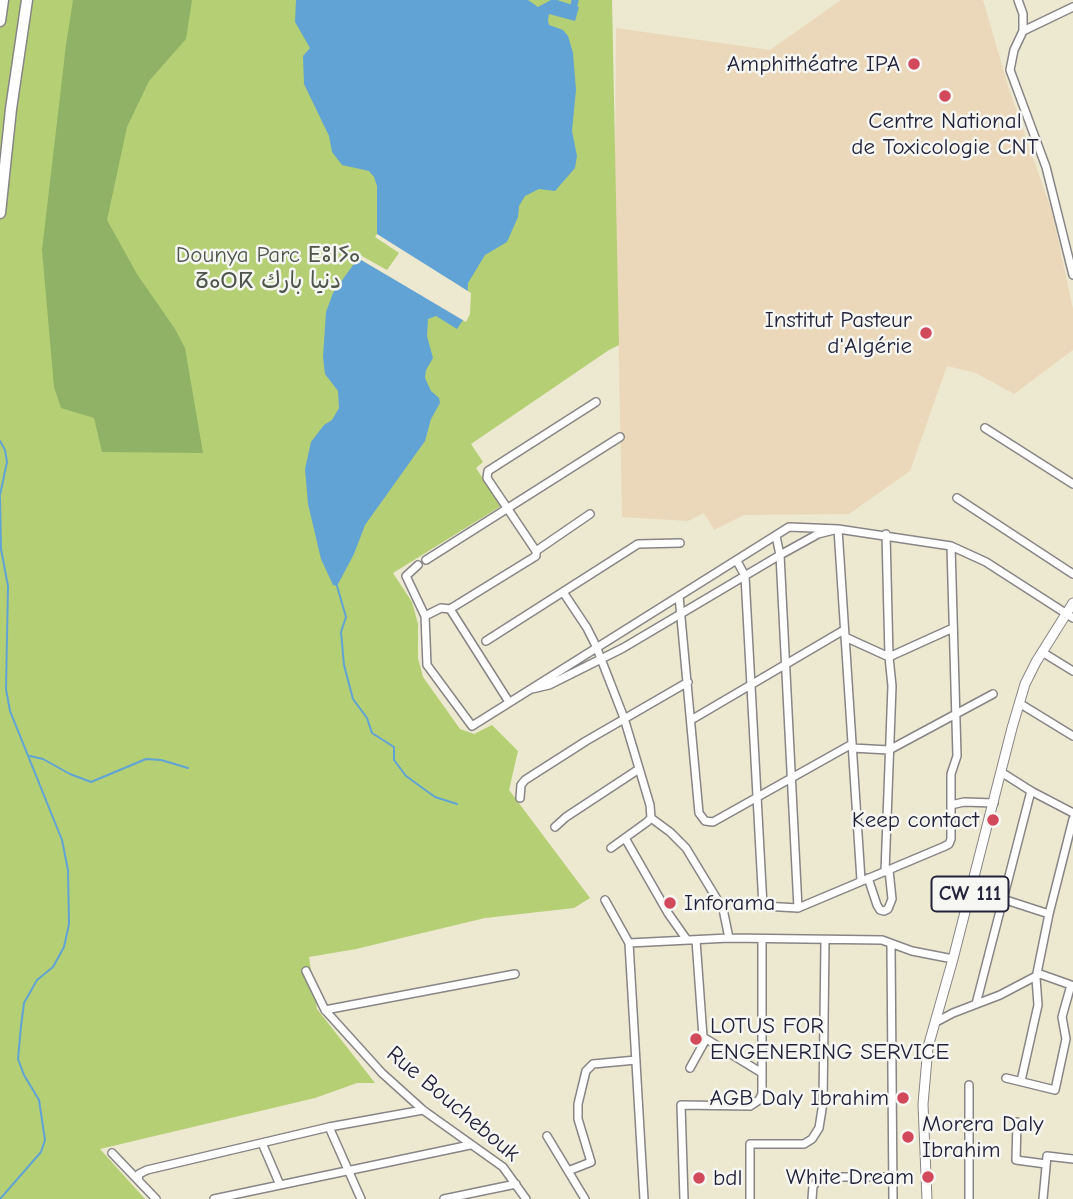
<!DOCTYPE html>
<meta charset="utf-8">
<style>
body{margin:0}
canvas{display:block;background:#ede8d0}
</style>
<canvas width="1073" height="1199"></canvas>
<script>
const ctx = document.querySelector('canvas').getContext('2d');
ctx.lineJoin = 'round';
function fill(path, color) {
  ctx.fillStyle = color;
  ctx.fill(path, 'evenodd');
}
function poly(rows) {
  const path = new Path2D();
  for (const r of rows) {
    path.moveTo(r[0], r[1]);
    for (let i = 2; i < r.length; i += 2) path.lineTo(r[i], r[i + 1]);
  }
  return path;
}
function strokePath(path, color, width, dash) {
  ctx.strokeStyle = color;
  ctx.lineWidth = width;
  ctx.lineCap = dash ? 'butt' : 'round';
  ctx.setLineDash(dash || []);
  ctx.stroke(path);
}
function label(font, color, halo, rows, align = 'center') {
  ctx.font = font + ' "Comic Neue","Playpen Sans Arabic","Noto Sans Tifinagh",sans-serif';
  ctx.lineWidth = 5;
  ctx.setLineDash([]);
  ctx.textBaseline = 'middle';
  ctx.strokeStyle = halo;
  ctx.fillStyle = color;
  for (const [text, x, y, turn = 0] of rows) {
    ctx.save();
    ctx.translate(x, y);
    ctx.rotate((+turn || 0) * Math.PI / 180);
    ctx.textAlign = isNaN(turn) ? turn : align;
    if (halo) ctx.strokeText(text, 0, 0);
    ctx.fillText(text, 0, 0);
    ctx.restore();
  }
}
fill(poly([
 [841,0,983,0,1009,89,1052,212,1073,309,1073,350,1014,394,976,373,947,366,910,471,849,514,744,515,714,530,704,513,688,521,622,517,615,163,616,28,770,50]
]), '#ebd8ba');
fill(poly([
 [0,0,612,0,619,345,609,350,471,444,483,462,476,468,501,506,393,573,412,602,418,624,418,658,423,677,460,729,474,734,492,725,518,751,509,790,590,898,574,908,485,918,356,949,309,957,317,1009,375,1083,357,1083,315,1098,100,1149,145,1199,0,1199]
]), '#b5cf74');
fill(poly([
 [73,0,192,0,186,39,149,81,127,127,107,220,137,274,175,329,185,348,203,453,102,452,94,418,61,408,54,387,42,250,66,45]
]), '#90b266');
fill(poly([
 [296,0,528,0,538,7,551,0,557,0,579,7,575,21,549,14,548,20,549,25,563,30,568,36,573,53,576,90,572,131,577,156,575,168,555,191,539,189,525,196,519,206,518,217,507,242,485,255,468,283,467,314,457,329,436,316,428,319,427,336,433,358,426,370,425,378,431,391,439,398,440,403,431,419,425,441,365,525,354,554,337,586,333,585,321,559,308,504,305,469,311,442,324,425,332,420,339,408,338,391,325,374,323,357,326,312,333,293,358,258,387,275,404,252,377,234,377,186,374,177,369,171,342,165,332,152,329,136,304,84,303,56,310,48,295,22],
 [450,280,458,285,455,309,450,311,434,302]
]), '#61a3d5');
fill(poly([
 [377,234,471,293,470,314,466,322,358,258,360,255,387,270,399,253,375,237]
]), '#ede8d0');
strokePath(poly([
 [0,441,5,450,7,462,0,495],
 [0,497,1,549,8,586,6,689,10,711,62,840,68,870,69,924,64,947,53,967,37,980,24,1003,21,1026,18,1059,24,1075,39,1100,45,1140,41,1152,0,1199],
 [337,586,346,617,341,632,344,665,353,699,367,718,372,733,394,747,394,760,406,776,435,797,457,804],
 [30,756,43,759,70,774,91,782,146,759,161,760,188,768]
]), '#61a3d5', 2);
strokePath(poly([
 [574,5,575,1]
]), '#61a3d5', 7);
const minor = poly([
 [1018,0,1023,14,1023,31,1014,50,1010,70,1046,167,1073,275],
 [1023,31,1073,7],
 [985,428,1073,484],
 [957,498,1073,574],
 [776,536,780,555,798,908],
 [536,551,590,514],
 [426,560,620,437],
 [737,561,745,576,763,906,798,908,943,847,949,844,951,839,951,774,957,756,951,546],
 [418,565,406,576,425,616,427,665,472,726,789,527,838,529,951,546,986,562,1073,618],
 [563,592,587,628,596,646,624,718,650,805,651,818,647,822,611,848],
 [679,596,699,813,705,821,713,822,852,744],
 [425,616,441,608,450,609],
 [845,637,889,657,953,628],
 [486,641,638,544,680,543],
 [1042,652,1073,671],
 [532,689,549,685,623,648,780,555,818,534,838,529,861,880],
 [509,702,450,609,536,556,536,551,487,478,488,471,596,402],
 [1019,703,1073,736],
 [691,720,844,630],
 [852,748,889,750,993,694],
 [1001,772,1031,791,1073,813],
 [520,798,521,785,525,780,586,741,688,682],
 [951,805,964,802,994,803],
 [651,818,670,832,686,848,723,909,729,938],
 [555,827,566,817,639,769],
 [625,838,668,913,687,940],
 [885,872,892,686,889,657,886,534],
 [868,878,877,905,880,910,884,911,888,909,892,899,889,870],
 [972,889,1049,914],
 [605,900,629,943,644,1199],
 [696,940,703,1037,762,1073],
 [629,943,729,938,882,940,912,951,953,959],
 [891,945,893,1199],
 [306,971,325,1010,382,1073,423,1110,503,1167,526,1199],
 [976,1004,1031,791],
 [325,1010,515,974],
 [936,1022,953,1013,1000,995,1040,974,1071,985,1062,1017,1066,1039,1055,1090,1006,1078],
 [690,1068,706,1039],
 [1021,1081,1038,1005,1036,978,1049,914,1073,819],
 [969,1085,969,1199],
 [1017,1122,1016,1160,1046,1164],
 [329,1127,361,1199],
 [547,1136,585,1199],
 [262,1143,280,1185],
 [112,1153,156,1199],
 [568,1171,591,1162,578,1119,578,1104,586,1071,593,1064,636,1060],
 [138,1180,139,1174,147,1170,329,1127,423,1110],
 [214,1199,470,1145],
 [444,1199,516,1184],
 [684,1199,681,1105,750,1106,759,1100,762,1094,762,939],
 [750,1199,750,1144,804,1144,812,1139,819,1128,823,1103,825,941],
 [812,1199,813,1186,821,1177,892,1177],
 [1043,1199,1047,1156,1073,1159]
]);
const major = poly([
 [927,1199,923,1104,928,1047,953,959,1012,728,1025,684,1036,662,1073,603]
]);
const highway = poly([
 [0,21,3,0],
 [0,213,11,109,27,0]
]);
strokePath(minor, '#888586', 10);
strokePath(major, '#888586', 11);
strokePath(highway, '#888586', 13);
strokePath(minor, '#fff', 7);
strokePath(major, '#fff', 9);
strokePath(highway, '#fff', 10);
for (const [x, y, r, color] of [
 [914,64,7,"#d1495b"],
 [945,96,7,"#d1495b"],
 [926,333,7,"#d1495b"],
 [993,820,7,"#d1495b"],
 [670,903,7,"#d1495b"],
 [696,1039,7,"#d1495b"],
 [903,1098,7,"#d1495b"],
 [908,1137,7,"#d1495b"],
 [928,1177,7,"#d1495b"],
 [699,1178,7,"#d1495b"]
]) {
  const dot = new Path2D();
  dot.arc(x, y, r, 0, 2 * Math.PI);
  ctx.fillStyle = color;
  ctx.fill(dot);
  strokePath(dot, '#f6f6f2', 2.5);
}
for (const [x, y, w] of [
 [970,894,77]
]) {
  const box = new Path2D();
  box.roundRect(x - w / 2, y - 17.5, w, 35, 5);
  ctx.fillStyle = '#f6f6f2';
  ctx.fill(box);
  strokePath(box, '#22223b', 2);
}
label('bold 21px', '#22223b', null, [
 ["CW 111",970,894]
]);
label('23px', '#22223b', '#f6f6f2', [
 ["Amphithéatre IPA",900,64],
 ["Centre National",945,121,"center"],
 ["de Toxicologie CNT",945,147,"center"],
 ["Institut Pasteur",912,320],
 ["d'Algérie",912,346],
 ["Keep contact",979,820],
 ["Inforama",684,903,"left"],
 ["LOTUS FOR",710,1026,"left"],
 ["ENGENERING SERVICE",710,1052,"left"],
 ["AGB Daly Ibrahim",889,1098],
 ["Morera Daly",922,1124,"left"],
 ["Ibrahim",922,1150,"left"],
 ["White Dream",914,1177],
 ["bdl",713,1178,"left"]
], 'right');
label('23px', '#4e564c', '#f6f6f2', [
 ["Dounya Parc ⴹⵓⵏⵢⴰ",268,255],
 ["ⵒⴰⵔⴽ دنيا بارك",268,281]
]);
label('23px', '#22223b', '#f6f6f2', [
 ["Rue Bouchebouk",453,1104,40]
]);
</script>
